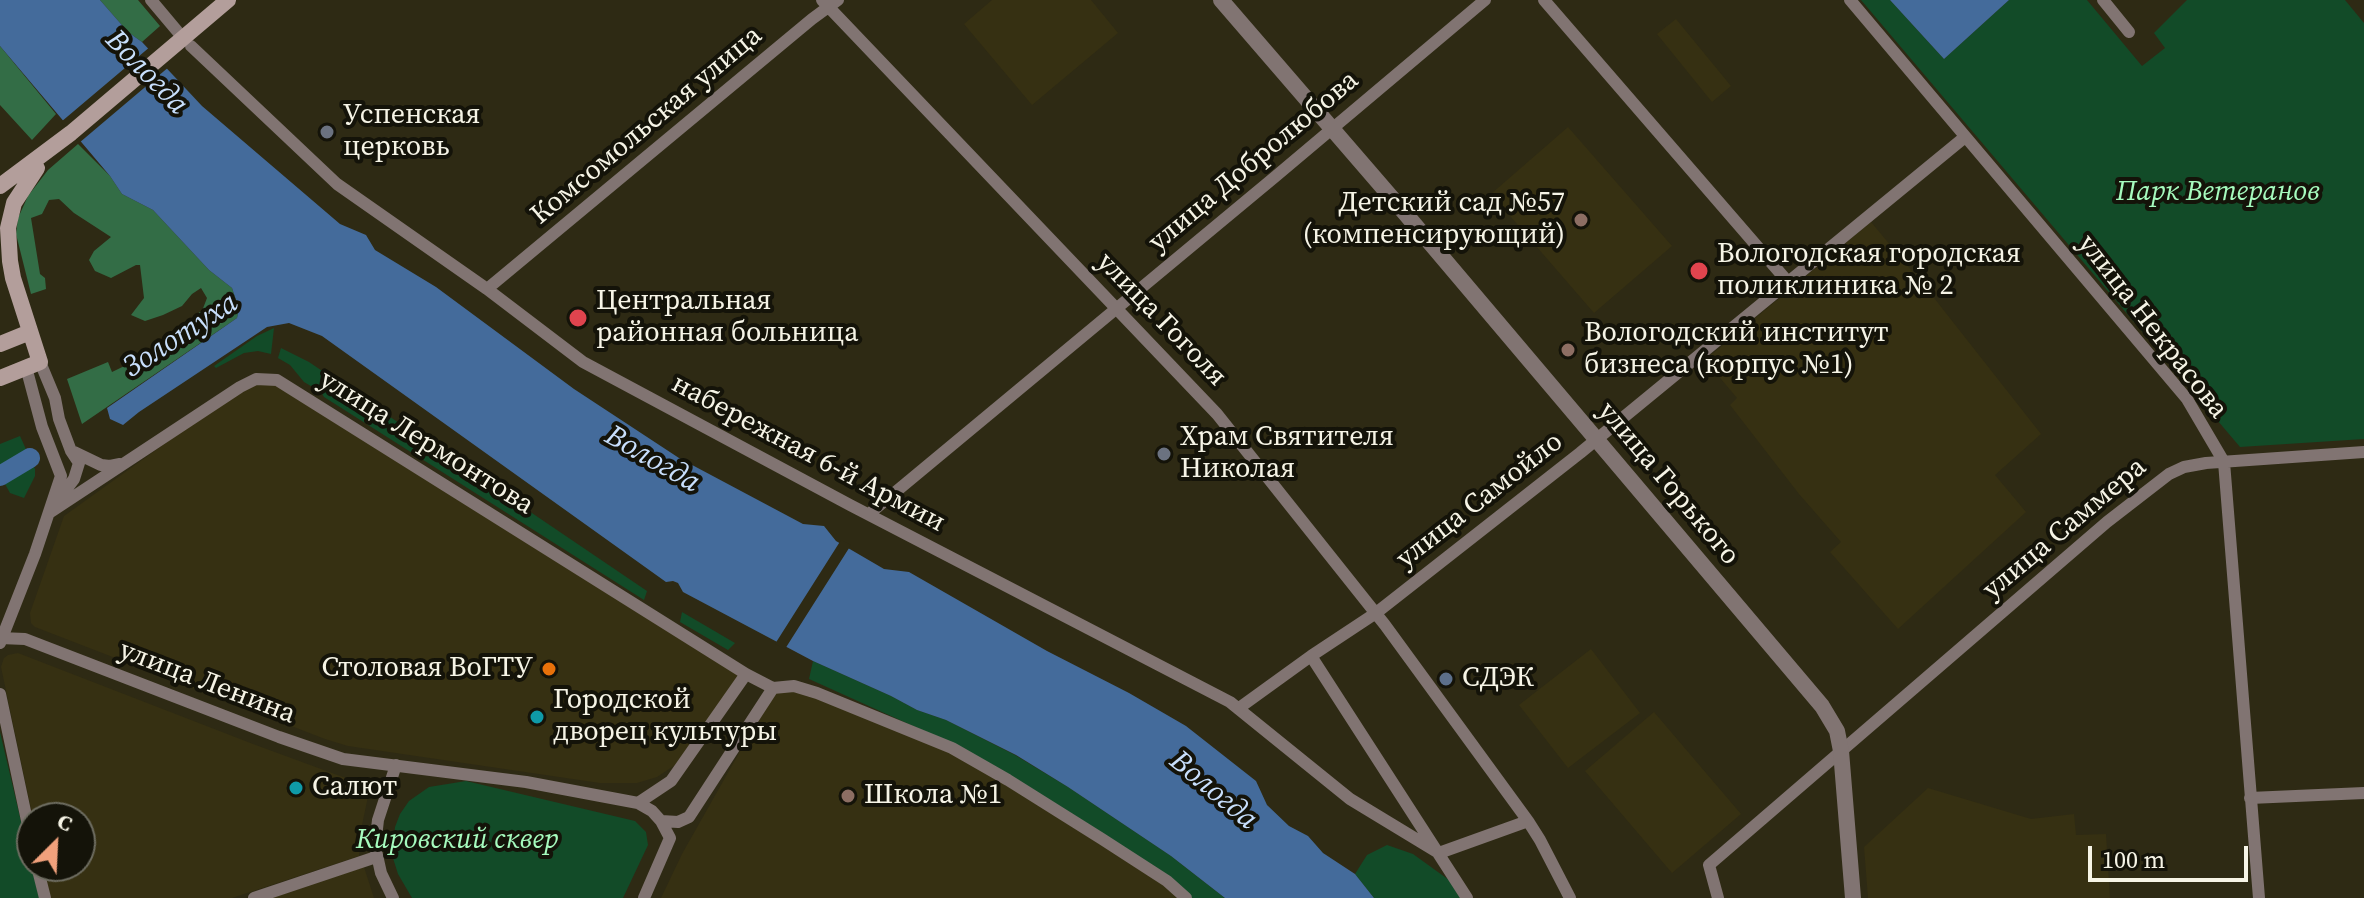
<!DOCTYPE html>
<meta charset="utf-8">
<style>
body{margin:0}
#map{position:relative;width:2364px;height:898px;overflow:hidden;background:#2e2a14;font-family:"Source Serif 4",serif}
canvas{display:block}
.north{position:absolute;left:16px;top:802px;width:80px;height:80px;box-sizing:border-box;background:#141309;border:2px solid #6e6d61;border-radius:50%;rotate:24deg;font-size:22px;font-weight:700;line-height:32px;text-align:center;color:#f6f4e6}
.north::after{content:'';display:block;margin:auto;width:28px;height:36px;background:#f1a17c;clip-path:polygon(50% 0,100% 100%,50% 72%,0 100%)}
.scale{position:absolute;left:2088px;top:846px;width:160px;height:36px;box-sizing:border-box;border:4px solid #f6f4e6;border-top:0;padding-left:10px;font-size:24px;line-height:28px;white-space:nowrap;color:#f6f4e6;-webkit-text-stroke:6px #141309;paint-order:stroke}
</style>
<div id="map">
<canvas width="2364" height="898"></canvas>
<div class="north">С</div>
<div class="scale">100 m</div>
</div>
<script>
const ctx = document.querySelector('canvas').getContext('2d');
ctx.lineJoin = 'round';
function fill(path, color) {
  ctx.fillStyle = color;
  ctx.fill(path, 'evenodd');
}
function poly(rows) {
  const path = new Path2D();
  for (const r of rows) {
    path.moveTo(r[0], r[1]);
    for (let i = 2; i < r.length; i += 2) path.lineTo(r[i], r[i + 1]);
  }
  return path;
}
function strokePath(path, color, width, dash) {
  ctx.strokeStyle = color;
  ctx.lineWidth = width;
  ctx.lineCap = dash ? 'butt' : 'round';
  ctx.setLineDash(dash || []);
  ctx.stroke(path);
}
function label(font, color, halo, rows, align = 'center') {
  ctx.font = font + ' "Source Serif 4",serif';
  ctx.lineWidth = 8;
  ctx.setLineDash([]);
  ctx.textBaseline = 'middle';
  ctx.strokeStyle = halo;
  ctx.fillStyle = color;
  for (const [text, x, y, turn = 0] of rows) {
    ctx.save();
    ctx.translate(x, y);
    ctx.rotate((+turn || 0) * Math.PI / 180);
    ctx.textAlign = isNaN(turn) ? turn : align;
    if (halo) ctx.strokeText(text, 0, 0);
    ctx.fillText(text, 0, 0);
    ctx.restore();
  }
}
fill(poly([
 [992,0,1091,0,1118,33,1032,105,964,24],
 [1676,19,1731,86,1712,102,1657,34],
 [1568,127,1672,246,1594,313,1491,194],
 [1871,222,1927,289,2041,434,1995,475,2026,512,1898,629,1830,552,1841,542,1799,494,1730,405,1737,398,1705,360],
 [268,380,736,672,738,680,675,765,657,777,637,783,600,783,348,746,325,739,35,627,31,623,30,613,64,516,241,389],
 [1591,649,1640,713,1568,768,1519,705],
 [18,653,253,744,370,787,362,825,359,856,232,898,50,898,43,866,80,866,80,818,33,818,1,667,4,658,8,655],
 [793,688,950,751,1100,841,1181,898,661,898,682,854,773,693],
 [1654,712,1741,814,1672,873,1585,771],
 [1928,788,2031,819,2074,814,2076,835,2106,834,2110,898,1868,898,1864,847],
 [364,867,374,898,272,898]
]), '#363012');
fill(poly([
 [1861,0,1890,0,1944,59,2009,0,2087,0,2142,66,2165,48,2154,33,2187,0,2345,0,2364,23,2364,439,2240,447],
 [274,328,271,354,258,351,244,353,216,368,214,366,257,336],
 [281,348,309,362,647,591,644,600,324,397,321,392,304,382,290,365,278,358],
 [20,436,35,469,35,476,24,498,10,493,5,484,0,485,0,444],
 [682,612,735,643,728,650,680,622],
 [813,661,891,696,917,710,946,720,1015,755,1068,787,1171,856,1225,898,1190,898,953,744,809,679],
 [0,732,39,898,0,898],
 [466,781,635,821,646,832,648,845,623,898,412,898,398,874,392,855,395,827,400,814,409,801,429,787],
 [1387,845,1413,854,1449,880,1460,898,1374,898,1355,874,1367,855]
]), '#124b28');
fill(poly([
 [100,0,138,0,160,26,142,42,128,32],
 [0,46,56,114,32,140,0,105],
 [78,144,110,176,122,194,153,210,209,270,232,288,239,309,237,318,82,424,67,379,108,362,112,372,203,328,195,315,202,311,207,298,201,288,192,294,182,306,163,315,145,321,131,315,144,298,140,265,136,265,111,278,95,271,89,260,94,251,111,237,74,213,59,199,49,200,42,214,31,218,40,274,45,278,46,289,31,294,16,234,18,218,28,196,48,170]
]), '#336d46');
fill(poly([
 [0,0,100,0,128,32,142,42,202,106,340,224,366,235,375,250,436,287,574,389,679,458,803,524,824,526,836,541,884,569,909,572,1047,651,1129,693,1186,726,1256,781,1267,805,1289,826,1308,836,1323,853,1355,874,1374,898,1225,898,1171,856,1068,787,1016,755,946,720,917,710,891,696,813,661,683,592,678,583,673,581,666,582,322,336,289,323,267,327,139,412,123,425,110,419,107,408,237,318,239,309,232,288,209,270,153,210,122,194,110,176,0,46],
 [1890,0,2009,0,1944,59]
]), '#446b9b');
fill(poly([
 [151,46,170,66,79,143,61,122],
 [841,540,851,545,785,649,775,644]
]), '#2e2a14');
strokePath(poly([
 [0,476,30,458]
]), '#446b9b', 20);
strokePath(poly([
 [151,0,183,38],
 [822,0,1217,414,1385,625,1528,821,1540,840,1570,898],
 [1544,0,1788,282],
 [1850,0,2187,399,2224,462,2259,898],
 [2103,0,2129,32],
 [191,46,337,184,487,289,583,362,850,505,1230,702,1350,799,1439,853,1528,821],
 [487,289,812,19,838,0],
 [40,362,55,398,59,419,71,451,79,463,74,479,58,500],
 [74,452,101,465,110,466,120,464],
 [49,513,240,387,256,379,277,380,746,674,773,688,794,686,817,693,952,748,1008,780,1102,839,1167,881,1186,898],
 [869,514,1276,176,1485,0],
 [0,638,25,639,279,737,343,759,526,782,638,803,652,811,661,821,670,838,644,898],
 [0,643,35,554,61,476,42,427,26,367],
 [1311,656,1467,898],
 [0,694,32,844],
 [1239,708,1311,656,1376,613,1580,453,1965,137],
 [2250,798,2364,793],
 [638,803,671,781,746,674],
 [661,821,678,822,689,817,773,688],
 [37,866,45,898],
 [254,898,376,857],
 [393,898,381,873,375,846,378,820,396,765],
 [1718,898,1709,865,2107,522,2169,474,2184,467,2206,463,2364,452]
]), '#817472', 12);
strokePath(poly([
 [1221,0,1404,212,1822,706,1837,731,1841,751,1853,898]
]), '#817472', 16);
strokePath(poly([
 [0,186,71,133,228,0],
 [0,344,30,332],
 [0,378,40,362,13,278,10,261,8,228,14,203,37,168]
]), '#b39e9b', 16);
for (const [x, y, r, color] of [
 [327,132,8,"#6b7280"],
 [1581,220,8,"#8d6e63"],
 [1699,271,10,"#e0444e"],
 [578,318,10,"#e0444e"],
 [1568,350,8,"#8d6e63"],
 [1164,454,8,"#6b7280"],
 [549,669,8,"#e8710a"],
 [1446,679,8,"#5c6f8a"],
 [537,717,8,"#0f9aa8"],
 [296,788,8,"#0f9aa8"],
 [848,796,8,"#8d6e63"]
]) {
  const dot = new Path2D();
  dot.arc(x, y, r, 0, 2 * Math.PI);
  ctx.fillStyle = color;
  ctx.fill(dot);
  strokePath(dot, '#141309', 3);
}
label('28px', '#f6f4e6', '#141309', [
 ["Успенская",343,116],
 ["церковь",343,148],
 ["Детский сад №57",1565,204,"right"],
 ["(компенсирующий)",1565,236,"right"],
 ["Вологодская городская",1717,255],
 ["поликлиника № 2",1717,287],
 ["Центральная",596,302],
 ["районная больница",596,334],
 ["Вологодский институт",1584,334],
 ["бизнеса (корпус №1)",1584,366],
 ["Храм Святителя",1180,438],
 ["Николая",1180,470],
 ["Столовая ВоГТУ",533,669,"right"],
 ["СДЭК",1462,679],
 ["Городской",553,701],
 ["дворец культуры",553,733],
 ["Салют",312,788],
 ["Школа №1",864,796]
], 'left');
label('28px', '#f6f4e6', '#141309', [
 ["Комсомольская улица",647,126,-40],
 ["улица Добролюбова",1254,162,-40],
 ["улица Гоголя",1161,320,46],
 ["улица Некрасова",2152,327,52],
 ["улица Лермонтова",426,443,32],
 ["набережная 6-й Армии",808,454,28],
 ["улица Горького",1668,484,50],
 ["улица Самойло",1480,501,-38],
 ["улица Саммера",2065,529,-40],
 ["улица Ленина",207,683,21]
]);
label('italic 28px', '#a6fbbe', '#141309', [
 ["Парк Ветеранов",2218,193],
 ["Кировский сквер",457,841]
]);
label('italic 30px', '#c8dffc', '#141309', [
 ["Вологда",146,73,46],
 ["Золотуха",181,336,-33],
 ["Вологда",652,460,30],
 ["Вологда",1213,791,40]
]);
</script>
